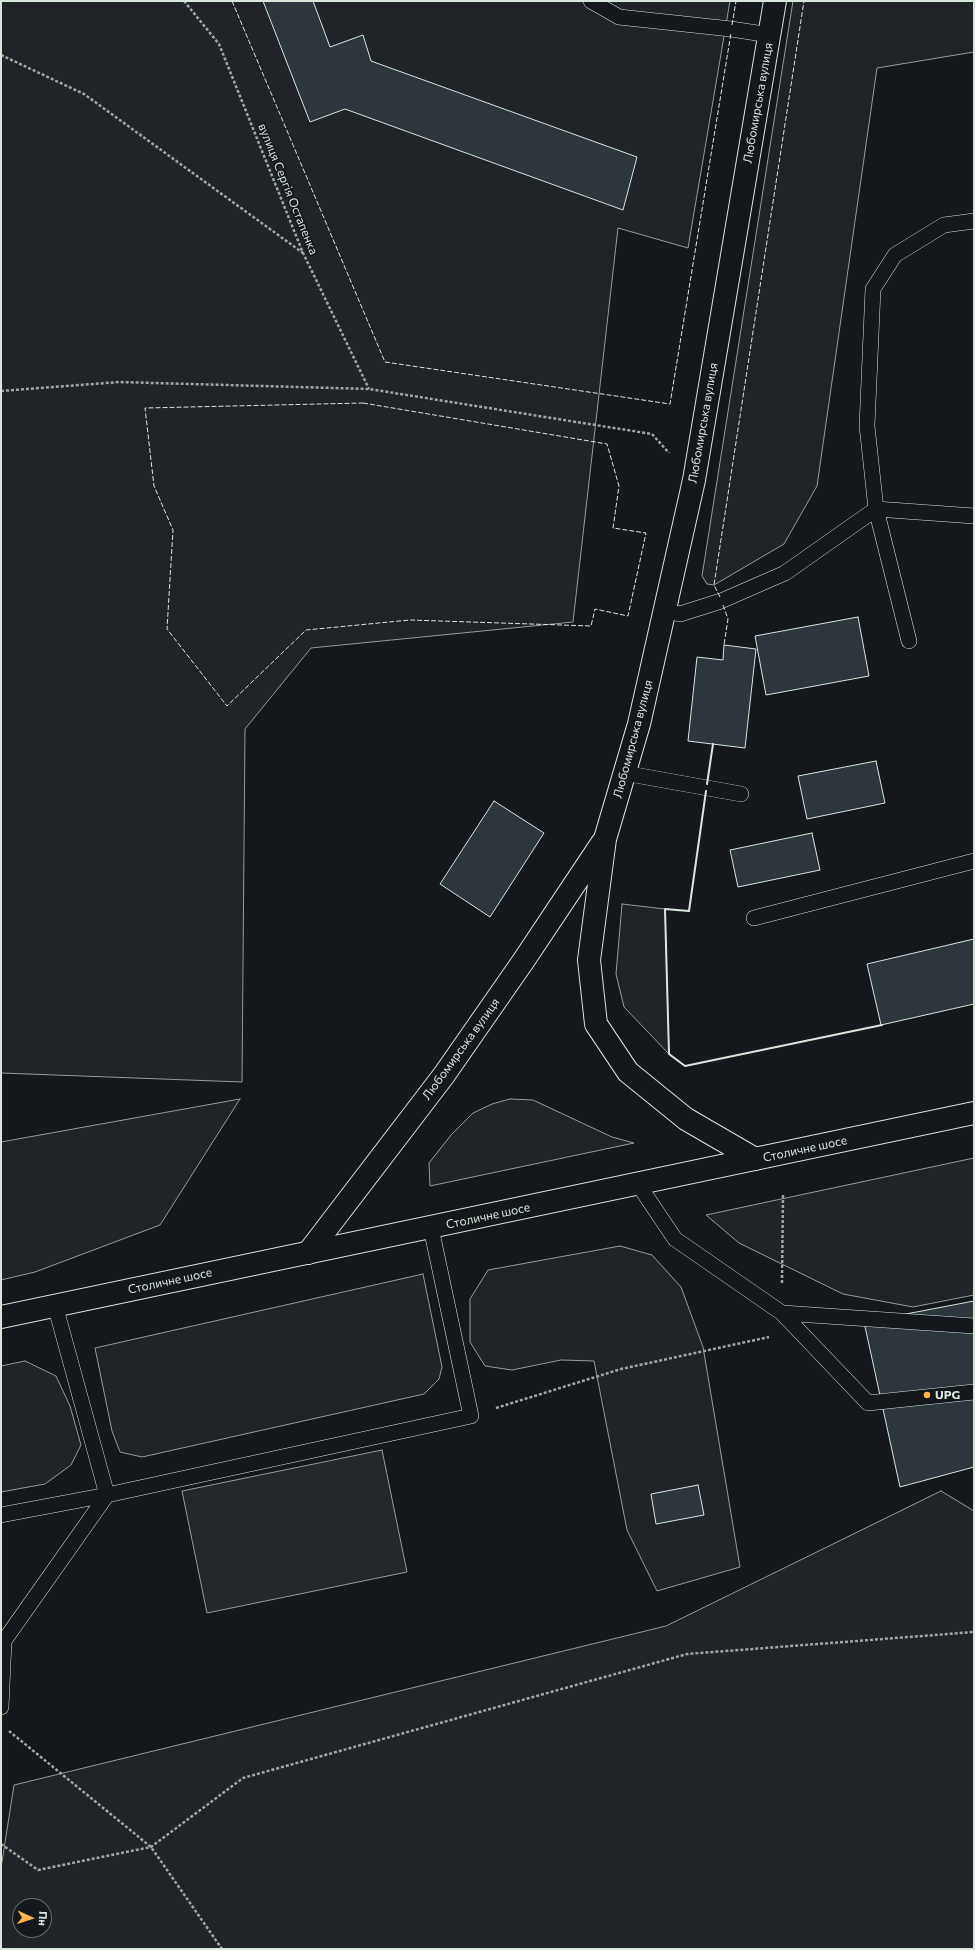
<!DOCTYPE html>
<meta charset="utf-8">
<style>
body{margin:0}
#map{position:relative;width:975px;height:1950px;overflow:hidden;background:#14181c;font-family:Commissioner,sans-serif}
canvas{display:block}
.frame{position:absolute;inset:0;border:2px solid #d8e6dc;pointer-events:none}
.north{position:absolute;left:12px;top:1898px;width:40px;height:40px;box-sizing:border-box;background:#14181c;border:1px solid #626a69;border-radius:50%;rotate:93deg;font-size:11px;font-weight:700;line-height:16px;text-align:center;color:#d8e6dc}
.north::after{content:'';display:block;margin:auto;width:14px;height:18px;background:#ffb74d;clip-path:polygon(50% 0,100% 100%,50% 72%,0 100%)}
</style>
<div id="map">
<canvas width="975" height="1950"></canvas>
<div class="frame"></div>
<div class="north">Пн</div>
</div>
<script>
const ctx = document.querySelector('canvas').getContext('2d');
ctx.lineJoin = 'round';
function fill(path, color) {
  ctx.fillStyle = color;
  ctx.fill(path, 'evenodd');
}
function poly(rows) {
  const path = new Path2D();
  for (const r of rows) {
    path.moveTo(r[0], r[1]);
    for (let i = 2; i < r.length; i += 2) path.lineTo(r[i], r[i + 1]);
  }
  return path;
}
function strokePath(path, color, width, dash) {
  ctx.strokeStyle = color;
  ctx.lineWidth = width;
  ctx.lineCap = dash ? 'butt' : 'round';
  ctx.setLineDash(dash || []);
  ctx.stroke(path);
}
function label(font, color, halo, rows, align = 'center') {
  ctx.font = font + ' Commissioner,sans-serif';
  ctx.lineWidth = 3;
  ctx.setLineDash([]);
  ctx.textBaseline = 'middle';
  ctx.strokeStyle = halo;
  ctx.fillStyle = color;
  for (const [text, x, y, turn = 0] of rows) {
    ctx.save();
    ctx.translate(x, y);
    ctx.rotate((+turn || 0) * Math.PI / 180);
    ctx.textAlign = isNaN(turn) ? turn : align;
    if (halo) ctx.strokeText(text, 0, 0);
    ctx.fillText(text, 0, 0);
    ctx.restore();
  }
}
const green = poly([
 [1,1,730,1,688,248,618,228,573,622,311,648,245,729,242,1082,1,1073,1,1],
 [793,1,974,1,974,52,877,68,817,486,784,544,714,585,707,584,702,576,793,1],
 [622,904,665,909,669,1054,624,1007,616,974,622,904],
 [240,1099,160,1225,35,1272,1,1280,1,1142,240,1099],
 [510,1099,533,1100,612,1137,634,1143,430,1186,429,1163,451,1135,473,1113,492,1104,510,1099],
 [974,1158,974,1295,969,1296,913,1307,843,1294,739,1243,706,1215,974,1158],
 [620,1246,652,1255,681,1287,703,1347,740,1567,657,1591,627,1530,594,1361,561,1360,512,1370,485,1366,470,1342,470,1299,488,1270,620,1246],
 [423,1274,442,1367,439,1379,424,1394,142,1457,120,1452,112,1431,95,1348,423,1274],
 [25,1361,56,1376,70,1406,81,1445,71,1465,45,1484,1,1492,1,1366,25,1361],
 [941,1491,974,1511,974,1949,1,1949,1,1868,14,1785,666,1626,941,1491],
 [20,1906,44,1906,44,1930,20,1930,20,1906]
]);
fill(green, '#202428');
strokePath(green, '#939e99', 1);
const parking = poly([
 [382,1450,407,1572,207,1613,182,1491,382,1450]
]);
fill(parking, '#24282b');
strokePath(parking, '#939e99', 1);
const building = poly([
 [263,1,313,1,330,47,363,35,371,61,637,157,623,210,345,109,310,122,263,1],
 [858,617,869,676,766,695,755,636,858,617],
 [724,645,756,649,745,748,688,741,697,657,723,660,724,645],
 [876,761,885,803,807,819,798,776,876,761],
 [494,801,544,833,490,917,440,884,494,801],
 [812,833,820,870,738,887,730,850,812,833],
 [974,939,974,1004,881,1025,867,964,974,939],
 [974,1301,974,1467,900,1487,864,1322,974,1301],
 [698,1485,704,1515,656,1524,651,1494,698,1485]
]);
fill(building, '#2c363c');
strokePath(building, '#d8e6dc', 1);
const service = poly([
 [591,1,619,17,731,29,770,35],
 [664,611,680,614,721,601,785,573,876,509,974,516],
 [909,641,876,509,867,426,873,289,895,255,944,225,974,221],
 [624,773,741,794],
 [754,918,974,861],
 [638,1184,675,1239,782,1313,974,1326],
 [782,1313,868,1403,974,1392],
 [1,1515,107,1495,471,1416,431,1228],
 [1,1707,4,1641,107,1495,55,1305]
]);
const minor = poly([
 [755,1159,686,1119,628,1072,596,1024,589,960,605,839,639,724,694,480,775,1],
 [308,1253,444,1075,524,960,602,843]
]);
const primary = poly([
 [1,1317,974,1113]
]);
strokePath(service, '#d8e6dc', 16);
strokePath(minor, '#d8e6dc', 24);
strokePath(primary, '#d8e6dc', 24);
strokePath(poly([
 [184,1,219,44,303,253,369,389],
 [1,55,84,94,303,253],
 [1,391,119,382,369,389,652,434,669,453],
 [782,1283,783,1195],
 [496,1408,621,1369,769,1337],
 [9,1731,151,1847,222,1949],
 [1,1844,38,1870,151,1847,243,1778,687,1654,974,1632]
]), '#9da8a2', 2.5, [3, 2]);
strokePath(service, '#14181c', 15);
strokePath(minor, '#14181c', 22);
strokePath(primary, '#14181c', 22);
strokePath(poly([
 [232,1,385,362,670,404,731,33],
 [732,25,736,1],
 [363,403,607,444,619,486,613,528,646,533,628,616,595,609,591,626,410,620,306,630,227,706,167,629,173,530,154,486,145,408,363,403],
 [720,597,714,585,804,1],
 [723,605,728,619,724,645]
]), '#d8e6dc', 1, [5, 2]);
strokePath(poly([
 [707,784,713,744],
 [706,791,689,911,665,909,669,1054,685,1066,882,1025]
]), '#d8e6dc', 2);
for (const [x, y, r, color] of [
 [927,1395,4,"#ffb74d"]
]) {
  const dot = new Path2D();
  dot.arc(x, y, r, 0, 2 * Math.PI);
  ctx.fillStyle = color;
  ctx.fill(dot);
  strokePath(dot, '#14181c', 1.5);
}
label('12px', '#d8e6dc', '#14181c', [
 ["Любомирська вулиця",758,103,-80],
 ["вулиця Сергія Остапенка",288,189,68],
 ["Любомирська вулиця",703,423,-80],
 ["Любомирська вулиця",633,739,-75],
 ["Любомирська вулиця",461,1049,-54],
 ["Столичне шосе",805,1149,-12],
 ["Столичне шосе",488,1216,-12],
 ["Столичне шосе",170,1281,-12]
]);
label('bold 12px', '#d8e6dc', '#14181c', [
 ["UPG",935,1395]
], 'left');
</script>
